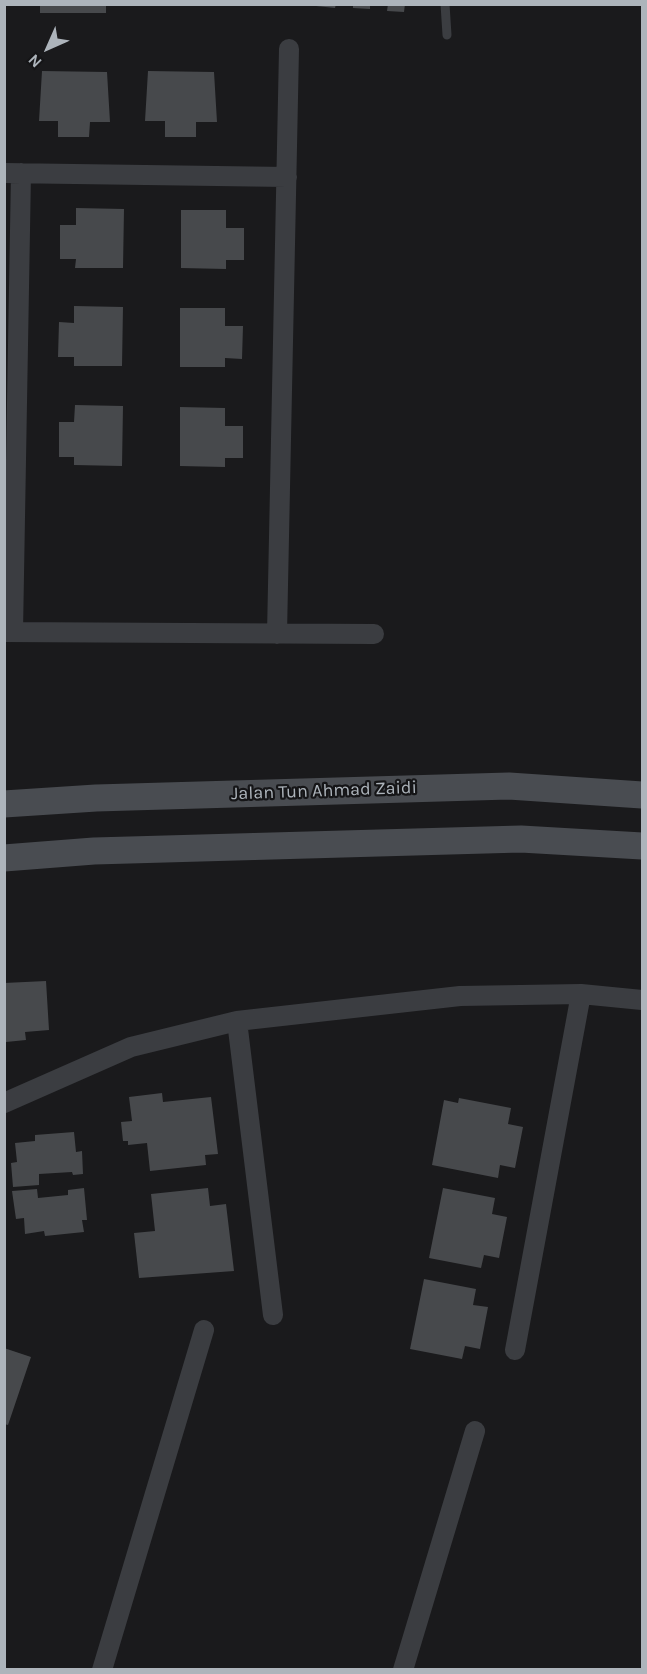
<!DOCTYPE html>
<style>
body{margin:0}
#map{position:relative;width:647px;height:1674px;overflow:hidden;background:#1a1a1c;font-family:Karla,sans-serif}
canvas{display:block}
.frame{position:absolute;inset:0;border:6px solid #adb4bb;pointer-events:none}
.north{position:absolute;left:18px;top:18px;width:60px;height:60px;-webkit-text-stroke:4px #151517;paint-order:stroke;rotate:225deg;font-size:16px;font-weight:700;line-height:24px;text-align:center;color:#adb4bb}
.north::after{content:'';display:block;margin:auto;width:21px;height:27px;background:#adb4bb;clip-path:polygon(50% 0,100% 100%,50% 72%,0 100%)}
</style>
<div id="map">
<canvas width="647" height="1674"></canvas>
<div class="frame"></div>
<div class="north">N</div>
</div>
<script>
const ctx = document.querySelector('canvas').getContext('2d');
ctx.lineJoin = 'round';
function fill(path, color) {
  ctx.fillStyle = color;
  ctx.fill(path, 'evenodd');
}
function poly(rows) {
  const path = new Path2D();
  for (const r of rows) {
    path.moveTo(r[0], r[1]);
    for (let i = 2; i < r.length; i += 2) path.lineTo(r[i], r[i + 1]);
  }
  return path;
}
function strokePath(path, color, width, dash) {
  ctx.strokeStyle = color;
  ctx.lineWidth = width;
  ctx.lineCap = dash ? 'butt' : 'round';
  ctx.setLineDash(dash || []);
  ctx.stroke(path);
}
function label(font, color, halo, rows, align = 'center') {
  ctx.font = font + ' Karla,sans-serif';
  ctx.lineWidth = 4.5;
  ctx.setLineDash([]);
  ctx.textBaseline = 'middle';
  ctx.strokeStyle = halo;
  ctx.fillStyle = color;
  for (const [text, x, y, turn = 0] of rows) {
    ctx.save();
    ctx.translate(x, y);
    ctx.rotate((+turn || 0) * Math.PI / 180);
    ctx.textAlign = isNaN(turn) ? turn : align;
    if (halo) ctx.strokeText(text, 0, 0);
    ctx.fillText(text, 0, 0);
    ctx.restore();
  }
}
fill(poly([
 [40,4,106,4,106,13,40,13],
 [316,4,336,4,335,8,316,6],
 [353,4,370,4,370,9,353,8],
 [388,4,405,4,404,12,387,11],
 [42,71,107,72,110,122,90,122,89,137,58,137,58,121,39,121],
 [148,71,214,72,217,122,196,122,196,137,165,137,165,121,145,121],
 [76,208,124,209,123,268,75,268,76,259,60,259,60,225,76,225],
 [181,210,226,210,226,228,244,228,244,260,226,260,226,269,181,268],
 [74,306,123,307,122,366,74,366,74,357,58,357,59,322,74,323],
 [180,308,225,308,225,326,243,326,242,359,225,358,225,367,180,367],
 [75,405,123,406,122,466,74,465,74,457,59,457,59,422,74,422],
 [180,407,225,408,225,426,243,426,243,458,225,458,225,467,180,466],
 [46,981,49,1030,25,1032,26,1040,6,1042,4,983],
 [162,1093,163,1102,211,1097,218,1154,205,1155,206,1165,150,1171,147,1143,128,1145,128,1141,123,1141,121,1122,132,1121,129,1097],
 [459,1098,511,1108,508,1124,523,1127,515,1168,500,1165,498,1178,432,1165,444,1100,458,1103],
 [74,1132,76,1152,82,1151,83,1174,73,1175,72,1172,39,1174,39,1185,13,1187,11,1163,17,1162,15,1143,35,1141,35,1135],
 [84,1188,87,1220,82,1220,84,1232,45,1236,44,1231,25,1234,24,1218,16,1219,12,1191,37,1189,38,1198,68,1195,68,1190],
 [208,1188,210,1206,226,1204,234,1271,139,1278,134,1233,155,1231,151,1194],
 [443,1188,495,1198,492,1214,507,1217,499,1258,484,1255,481,1268,429,1258],
 [424,1279,476,1289,473,1305,488,1307,480,1349,465,1346,462,1359,410,1349],
 [4,1348,31,1357,8,1425,4,1424]
]), '#47494c');
strokePath(poly([
 [445,4,447,35]
]), '#3b3d41', 9);
strokePath(poly([
 [4,173,287,177],
 [4,632,374,634],
 [13,632,21,173],
 [277,634,289,49],
 [237,1021,273,1315],
 [4,1103,131,1047,237,1021,460,996,581,994,642,1000],
 [515,1350,581,994],
 [102,1670,204,1330],
 [403,1670,475,1431]
]), '#3b3d41', 20);
strokePath(poly([
 [4,804,96,798,509,786,642,795],
 [4,858,94,851,521,839,642,846]
]), '#494c51', 27);
label('18px', '#adb4bb', '#151517', [
 ["Jalan Tun Ahmad Zaidi",324,791,-2]
]);
</script>
